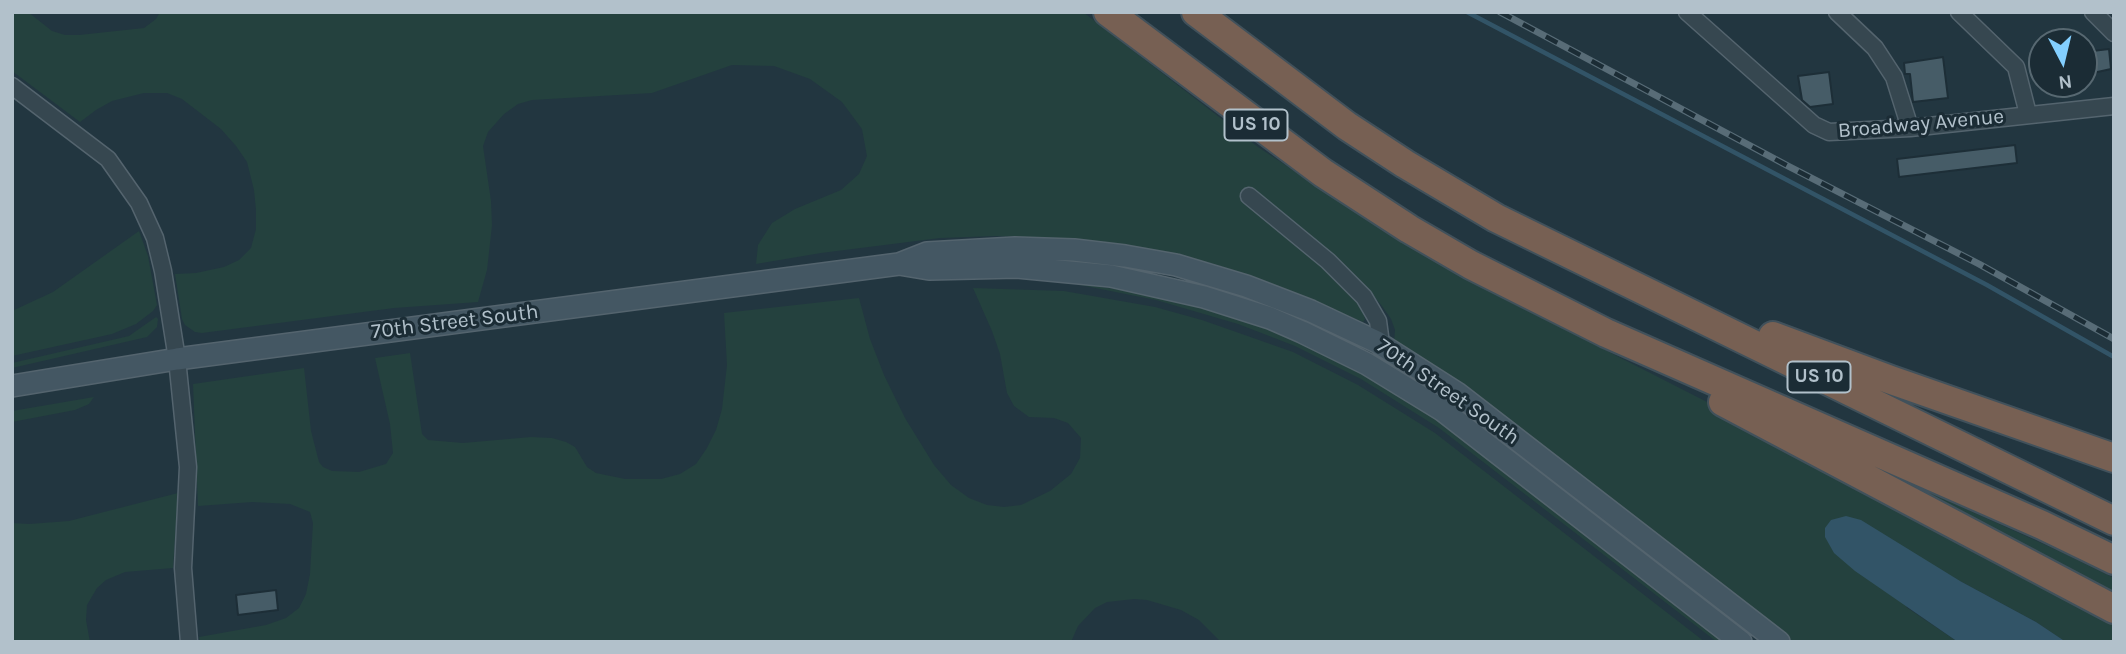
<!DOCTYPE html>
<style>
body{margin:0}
#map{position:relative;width:2126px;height:654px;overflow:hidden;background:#223640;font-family:Karla,sans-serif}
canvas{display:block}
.frame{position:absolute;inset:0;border:14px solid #b2c1cb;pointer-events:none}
.north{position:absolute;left:2028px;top:28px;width:70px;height:70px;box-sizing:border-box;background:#1b2c35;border:2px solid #576871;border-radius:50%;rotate:173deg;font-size:19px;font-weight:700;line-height:28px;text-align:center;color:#b2c1cb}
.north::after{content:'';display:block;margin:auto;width:24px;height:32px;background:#83cfff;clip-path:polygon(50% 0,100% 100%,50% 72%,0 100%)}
</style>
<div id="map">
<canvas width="2126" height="654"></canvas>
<div class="frame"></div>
<div class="north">N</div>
</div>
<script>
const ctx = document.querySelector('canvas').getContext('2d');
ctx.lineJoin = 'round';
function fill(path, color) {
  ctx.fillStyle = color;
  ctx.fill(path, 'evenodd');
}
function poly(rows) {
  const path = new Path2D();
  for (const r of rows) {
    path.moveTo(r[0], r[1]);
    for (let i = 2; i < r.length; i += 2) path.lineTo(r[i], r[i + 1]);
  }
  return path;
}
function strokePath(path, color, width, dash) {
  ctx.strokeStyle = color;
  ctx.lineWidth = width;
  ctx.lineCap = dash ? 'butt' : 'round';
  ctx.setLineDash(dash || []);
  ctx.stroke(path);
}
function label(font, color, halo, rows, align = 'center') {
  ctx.font = font + ' Karla,sans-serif';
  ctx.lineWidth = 6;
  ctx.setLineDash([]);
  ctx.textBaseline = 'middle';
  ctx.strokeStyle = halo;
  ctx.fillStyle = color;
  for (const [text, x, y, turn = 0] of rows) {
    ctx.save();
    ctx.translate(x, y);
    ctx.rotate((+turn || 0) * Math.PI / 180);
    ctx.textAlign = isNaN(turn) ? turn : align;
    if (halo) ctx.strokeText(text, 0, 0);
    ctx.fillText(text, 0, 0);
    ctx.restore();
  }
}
fill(poly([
 [12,12,28,12,52,31,65,35,79,35,144,28,156,19,160,12,1083,12,1258,147,1399,240,1507,300,1711,404,2114,618,2114,642,2066,642,2036,622,1960,581,1906,607,1958,642,1793,642,1466,388,1394,342,1395,330,1391,319,1382,306,1371,293,1323,250,1317,260,1361,305,1365,319,1363,322,1265,281,1214,264,1148,249,1076,239,994,236,940,238,821,253,756,264,758,245,772,223,795,209,841,190,859,174,867,156,862,129,842,102,810,79,774,66,732,65,652,93,532,100,518,104,504,114,488,132,483,146,491,201,492,225,487,270,478,302,394,308,202,333,195,332,185,325,182,319,175,274,196,273,224,267,239,260,251,248,256,229,256,210,254,190,247,162,236,146,221,129,182,99,167,93,144,93,112,101,96,110,80,122,12,71],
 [139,231,148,256,157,305,153,311,136,324,112,334,12,356,12,311,53,292],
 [1065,282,1144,293,1181,301,1243,319,1307,345,1367,375,1439,420,1725,642,1717,642,1439,428,1361,379,1295,346,1238,324,1156,300],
 [973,288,1064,291,1155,307,1202,320,1293,352,1358,385,1435,433,1705,642,1221,642,1199,620,1181,610,1147,600,1134,599,1107,602,1095,608,1078,626,1071,642,200,642,199,637,266,625,286,618,299,608,306,594,310,574,313,523,310,512,290,504,252,502,198,506,193,384,304,368,311,431,319,462,323,467,332,471,359,472,386,464,393,453,390,424,375,358,410,353,422,434,428,440,463,443,531,437,552,438,566,442,575,447,587,467,596,473,625,479,661,479,680,474,696,464,707,448,716,430,722,409,727,365,724,313,859,298,870,339,884,375,905,418,934,465,951,485,969,498,987,505,1004,507,1021,505,1050,491,1071,474,1080,458,1081,438,1068,423,1054,418,1029,417,1014,406,1007,393,1000,354,992,331],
 [156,317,158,319,157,327,147,337,12,368,12,363,129,336],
 [94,397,89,404,75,410,12,422,12,411],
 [1851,457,2061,552,2114,578,2114,599],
 [178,493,173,568,125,572,106,580,97,588,87,605,86,620,90,642,12,642,12,523,29,524,69,521]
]), '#24413e');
fill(poly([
 [1846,516,1861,520,1960,581,2036,622,2066,642,1958,642,1855,571,1834,553,1825,537,1825,528,1831,520]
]), '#325467');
strokePath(poly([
 [1467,12,1987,285,2114,357]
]), '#325467', 4.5);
const building = poly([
 [2109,49,2111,69,2084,75,2084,52,2109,49],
 [1943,57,1948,98,1913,102,1910,74,1905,74,1904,63,1943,57],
 [1829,72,1833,104,1810,107,1802,100,1798,76,1829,72],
 [2015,145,2017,163,1899,177,1897,159,2015,145],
 [276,590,278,610,238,615,236,595,276,590]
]);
fill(building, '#465c67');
strokePath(building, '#1d2e37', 2);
const street = poly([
 [1687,12,1814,125,1829,132,1910,128,2114,106],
 [1837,12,1875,48,1894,77,1910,128],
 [1959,12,2016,67,2028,114],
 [2093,12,2114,33],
 [12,86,108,159,139,203,155,238,163,271,177,359,188,467,183,568,189,642],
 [1249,196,1328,261,1364,297,1378,321,1380,336,1377,342]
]);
const secondary = poly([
 [899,264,929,269,1017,267,1111,276,1204,297,1270,318,1302,332,1367,364,1442,410,1741,642],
 [12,386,177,359,899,264,927,253,1015,248,1074,250,1125,256,1176,265,1246,286,1311,311,1377,342,1457,393,1779,642]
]);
const highway = poly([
 [1108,12,1323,173,1409,229,1471,265,1606,333,2042,525,2114,560],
 [1196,12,1347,126,1405,164,1496,218,2114,521],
 [1773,336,1891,380,2114,458],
 [1723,402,2114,609]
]);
strokePath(street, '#54646e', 19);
strokePath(secondary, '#54646e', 24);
strokePath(highway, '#41515b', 32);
strokePath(street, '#364750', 16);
strokePath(secondary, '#445763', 21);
strokePath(highway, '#776053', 28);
const rail = poly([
 [1500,12,1788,166,1979,264,2114,339]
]);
strokePath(rail, '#586c77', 7);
strokePath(rail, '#1b2c35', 4.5, [13]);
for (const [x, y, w] of [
 [1256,125,63],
 [1819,377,63]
]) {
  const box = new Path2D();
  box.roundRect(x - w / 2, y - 15.5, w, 31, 5);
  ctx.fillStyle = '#1b2c35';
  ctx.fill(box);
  strokePath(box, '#b2c1cb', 2);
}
label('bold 19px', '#b2c1cb', null, [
 ["US 10",1256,125],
 ["US 10",1819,377]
]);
label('21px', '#b2c1cb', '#1b2c35', [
 ["Broadway Avenue",1921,124,-5],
 ["70th Street South",455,322,-7],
 ["70th Street South",1448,392,35]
]);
</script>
